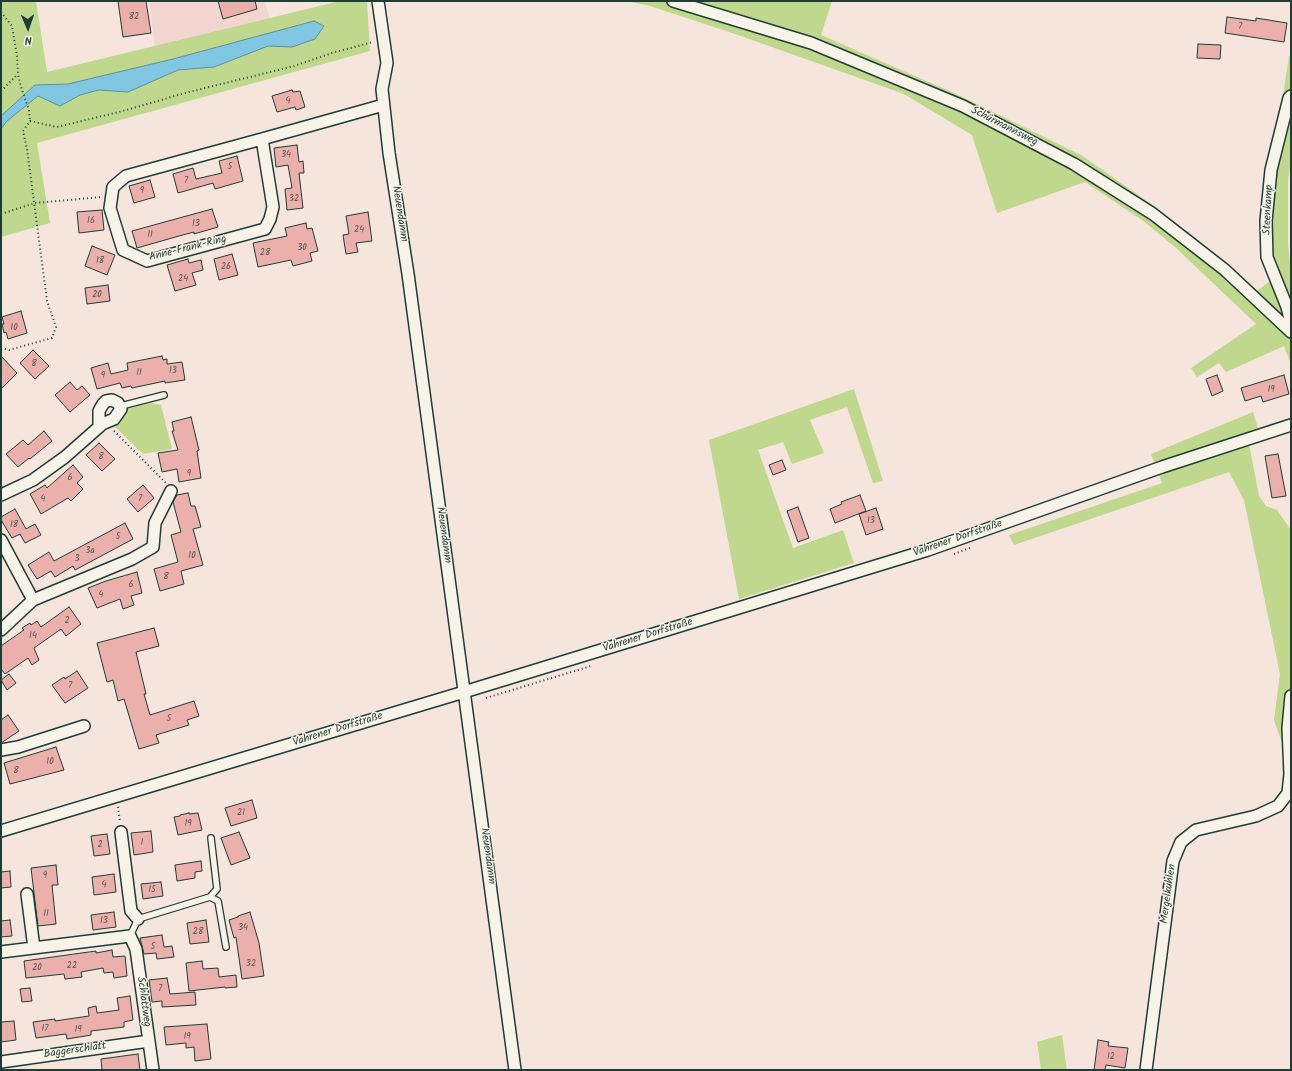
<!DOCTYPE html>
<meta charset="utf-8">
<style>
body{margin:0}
#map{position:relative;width:1292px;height:1071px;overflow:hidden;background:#f5e5dc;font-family:Kalam,sans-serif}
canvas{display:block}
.frame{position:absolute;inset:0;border:2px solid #1f3d34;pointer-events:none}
.north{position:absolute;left:8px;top:8px;width:40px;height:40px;-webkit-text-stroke:3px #f7f3e8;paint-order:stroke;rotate:178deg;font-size:11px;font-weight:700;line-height:16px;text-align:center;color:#1f3d34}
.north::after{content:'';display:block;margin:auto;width:14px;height:18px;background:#1f3d34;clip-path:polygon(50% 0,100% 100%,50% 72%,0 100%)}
</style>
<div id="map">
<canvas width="1292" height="1071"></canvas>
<div class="frame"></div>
<div class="north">N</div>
</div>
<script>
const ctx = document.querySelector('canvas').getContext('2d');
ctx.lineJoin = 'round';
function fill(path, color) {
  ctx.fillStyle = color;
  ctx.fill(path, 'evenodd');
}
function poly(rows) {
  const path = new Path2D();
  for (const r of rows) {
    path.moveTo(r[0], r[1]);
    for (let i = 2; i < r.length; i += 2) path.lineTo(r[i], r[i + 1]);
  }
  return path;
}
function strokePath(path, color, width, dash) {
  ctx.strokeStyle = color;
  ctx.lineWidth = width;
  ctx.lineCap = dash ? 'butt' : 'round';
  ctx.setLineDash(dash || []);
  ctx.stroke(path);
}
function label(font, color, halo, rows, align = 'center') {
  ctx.font = font + ' Kalam,sans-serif';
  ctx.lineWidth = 3;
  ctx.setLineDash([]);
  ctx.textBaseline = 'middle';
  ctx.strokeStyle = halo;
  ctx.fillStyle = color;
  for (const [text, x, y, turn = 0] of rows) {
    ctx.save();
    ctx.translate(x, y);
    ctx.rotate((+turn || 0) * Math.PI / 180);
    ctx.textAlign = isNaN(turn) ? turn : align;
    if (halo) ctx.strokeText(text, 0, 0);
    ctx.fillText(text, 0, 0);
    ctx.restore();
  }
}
fill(poly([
 [149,1,264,1,270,18,155,46]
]), '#f2d5ce');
fill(poly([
 [1,1,36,1,47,72,340,1,367,1,370,51,37,143,50,223,1,237],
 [626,1,832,1,821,35,954,93,1081,155,1157,208,1150,214,1180,239,1187,231,1257,291,1278,275,1271,255,1269,222,1273,171,1290,111,1283,96,1289,56,1291,57,1291,160,1288,181,1288,244,1291,273,1291,365,1284,346,1226,372,1219,363,1197,377,1191,368,1256,324,1175,247,1142,220,1085,182,997,213,972,135,904,94,738,35,650,6],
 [854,389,883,481,873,483,847,407,810,420,824,453,792,464,783,442,758,450,793,548,843,530,854,563,739,599,709,440],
 [151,403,161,405,172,449,143,454,113,425,121,421,127,409],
 [1253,412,1258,428,1247,433,1259,496,1266,506,1277,510,1291,530,1291,744,1282,743,1274,720,1280,674,1244,500,1229,472,1014,545,1009,535,1162,483,1151,454],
 [1062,1035,1067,1070,1041,1070,1037,1042]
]), '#bfd88e');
const water = poly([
 [314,21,324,26,315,39,292,47,268,46,214,67,178,70,128,92,99,90,80,95,60,106,38,96,7,121,1,129,1,116,35,85,68,84,173,59,314,21]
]);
fill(water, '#81c7e2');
strokePath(water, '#5a909c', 1);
const building = poly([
 [118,1,146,1,151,33,123,37,118,1],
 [218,1,255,1,257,9,223,19,218,1],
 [1227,17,1256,21,1256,18,1287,23,1284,42,1225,33,1227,17],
 [1198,44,1221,45,1220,59,1197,58,1198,44],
 [292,90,293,92,300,91,305,107,296,110,295,107,277,112,272,96,292,90],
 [297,145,299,162,303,161,304,173,299,173,303,208,287,210,285,189,292,188,288,165,276,167,274,148,297,145],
 [237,156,243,181,215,189,213,183,178,193,173,174,193,168,196,179,222,173,219,161,237,156],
 [150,180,155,197,134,203,129,186,150,180],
 [212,209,218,227,194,234,194,232,179,236,137,248,132,231,212,209],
 [102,210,104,230,79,233,77,212,102,210],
 [368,212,372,241,356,243,358,252,346,254,343,235,349,234,346,216,368,212],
 [306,223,307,229,312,228,318,251,310,253,312,261,293,266,291,260,258,267,253,243,287,236,285,228,306,223],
 [92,246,115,255,107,275,85,266,92,246],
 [232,254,238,275,219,280,214,259,232,254],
 [188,259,189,263,201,260,203,270,192,273,196,285,175,291,167,265,188,259],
 [108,285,110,301,87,304,85,288,108,285],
 [21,311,27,333,8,339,6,332,4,333,2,324,4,324,2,317,21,311],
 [33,350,49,366,35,379,20,363,33,350],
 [1,356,17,373,1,389,1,356],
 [162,356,163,360,167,359,167,364,182,362,185,380,165,383,165,381,132,388,131,386,122,388,120,383,97,389,91,368,108,363,111,374,128,370,127,363,162,356],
 [1217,375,1223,391,1212,396,1206,379,1217,375],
 [1284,375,1289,394,1263,402,1261,396,1245,401,1241,388,1284,375],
 [70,382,77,390,82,386,90,395,70,412,55,395,70,382],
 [191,417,199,450,197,451,201,478,179,482,177,469,162,472,158,453,178,450,172,431,174,431,172,422,191,417],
 [44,431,52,441,30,459,29,458,18,467,6,454,23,440,28,445,44,431],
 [99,443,115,459,102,471,86,455,99,443],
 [1278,454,1286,496,1272,498,1265,456,1278,454],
 [782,460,786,470,773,475,769,465,782,460],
 [73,465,83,477,77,483,83,489,71,501,68,498,41,514,30,494,45,485,47,488,73,465],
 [143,485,154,498,138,512,127,499,143,485],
 [188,493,191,506,195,506,201,527,193,529,203,565,181,571,184,584,160,591,154,569,178,562,171,535,181,532,173,502,177,495,188,493],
 [860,495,866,511,835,523,830,509,842,504,841,502,860,495],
 [798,507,809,538,798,542,787,511,798,507],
 [876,508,883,529,866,535,859,514,876,508],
 [15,509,26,529,35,524,41,535,25,543,20,534,12,538,1,520,1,517,15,509],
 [125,523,133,539,75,570,73,566,55,577,51,571,37,579,28,565,49,552,54,561,125,523],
 [137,572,142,593,131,596,134,605,123,609,120,599,97,608,88,588,106,581,137,572],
 [69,607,81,624,66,636,61,629,34,648,39,660,32,665,28,658,5,674,1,669,1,646,24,630,22,628,30,623,31,625,37,621,41,627,69,607],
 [154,628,159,646,136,652,146,694,144,694,150,715,194,701,199,716,187,720,189,725,156,735,159,743,139,749,124,699,118,701,113,680,107,682,97,643,154,628],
 [77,671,88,688,65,703,52,685,64,677,65,679,77,671],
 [9,674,16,683,7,690,1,680,9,674],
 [8,715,19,731,1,743,1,720,8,715],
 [56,747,64,770,10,784,4,763,56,747],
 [252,800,257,818,231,826,225,808,252,800],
 [189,813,189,814,198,813,202,830,178,835,174,817,180,816,180,815,189,813],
 [151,831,153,852,134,855,131,833,151,831],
 [239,832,250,858,231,865,221,838,239,832],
 [107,834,110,854,94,856,91,836,107,834],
 [201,861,202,871,195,872,195,878,177,881,175,865,201,861],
 [56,865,58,885,52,885,56,924,38,926,31,868,56,865],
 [10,871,11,887,1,888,1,872,10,871],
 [114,874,116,892,94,895,92,877,114,874],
 [161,882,163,896,143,899,141,884,161,882],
 [114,912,116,927,93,930,91,915,114,912],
 [250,912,259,943,264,976,242,979,236,937,234,938,229,920,238,917,238,916,250,912],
 [10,920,12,936,1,937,1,921,10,920],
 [206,920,209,942,190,944,187,923,206,920],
 [162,935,164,947,172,946,174,957,157,959,156,953,144,954,140,938,162,935],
 [112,950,113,957,125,956,127,976,114,978,113,972,104,973,103,968,81,972,82,977,65,979,64,974,26,978,24,961,96,951,96,953,112,950],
 [202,961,203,969,218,968,219,977,236,975,237,987,225,988,225,987,189,991,186,963,202,961],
 [167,978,170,994,195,992,196,1005,162,1007,162,1001,152,1002,149,980,167,978],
 [30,988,32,1001,22,1002,20,989,30,988],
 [130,996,133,1020,124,1022,124,1027,91,1031,91,1035,67,1039,66,1034,36,1038,33,1022,55,1019,55,1021,89,1016,88,1008,96,1006,97,1013,119,1010,117,998,130,996],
 [14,1021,16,1040,1,1042,1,1022,14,1021],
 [207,1024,211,1059,195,1061,194,1047,186,1048,186,1043,166,1045,164,1027,207,1024],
 [1098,1040,1109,1042,1108,1046,1128,1048,1125,1068,1106,1065,1105,1070,1094,1070,1098,1040],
 [138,1054,140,1070,102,1070,101,1059,138,1054]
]);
fill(building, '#ebafac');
strokePath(building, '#1f3d34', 1);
const lane = poly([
 [121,406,164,395],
 [210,897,218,901,226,947],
 [130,936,138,919,210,897,217,889,211,838]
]);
const street = poly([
 [378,1,387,63,382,89,389,153,408,274,515,1070],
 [673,1,811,43,963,106,1074,164,1153,214,1225,270,1291,332],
 [1291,96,1289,98,1271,170,1266,221,1267,257,1287,307,1291,323],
 [262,139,273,207,270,219,265,229,147,261,123,250,110,208,113,187,126,176,262,139,380,106,383,106],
 [1,495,33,480,65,457,99,427,102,424,114,419,121,409,118,403,112,400,106,401,103,404,99,411,99,427],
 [1,540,33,600,1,630],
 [33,600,132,559,153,547,155,523,171,491],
 [1,750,18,747,84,726],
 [1,831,464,692,928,550,1162,467,1291,425],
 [121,832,131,911,138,919],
 [27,894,34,948],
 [1,952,130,936,136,949,153,1070],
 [1,1062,149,1041],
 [1146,1070,1173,861,1181,842,1196,830,1256,816,1278,806,1288,793,1290,774,1288,728,1291,696]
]);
strokePath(lane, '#1f3d34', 8);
strokePath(street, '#1f3d34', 14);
strokePath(poly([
 [1,12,12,26,17,56,18,74,21,87,29,110,30,121],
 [1,91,18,74],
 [1,214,35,203,102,197],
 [1,348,9,350,52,338,56,327,47,301,27,149,23,131,30,121,57,127,123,111,185,93,294,66,332,53,373,42],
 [114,431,166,483],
 [954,554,972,547],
 [486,698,591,666],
 [118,807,120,822]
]), '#1f3d34', 2, [1, 3]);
strokePath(lane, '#f7f3e8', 5.5);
strokePath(street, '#f7f3e8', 11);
label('9px', '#525a52', null, [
 ["82",134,17],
 ["7",1240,27],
 ["4",288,101],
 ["34",286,155],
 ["5",230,167],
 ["7",186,181],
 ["9",142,191],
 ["32",294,199],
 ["16",91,221],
 ["13",196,224],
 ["24",359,230],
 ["11",150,235],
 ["30",302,248],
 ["28",265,253],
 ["18",100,261],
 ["26",226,267],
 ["24",183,279],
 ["20",97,295],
 ["10",14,328],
 ["8",34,364],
 ["13",173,371],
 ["11",139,373],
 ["9",103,376],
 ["19",1271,390],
 ["8",101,457],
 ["9",189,474],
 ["6",70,478],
 ["4",43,499],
 ["7",140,499],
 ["13",871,521],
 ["18",14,525],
 ["5",118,537],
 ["3a",90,551],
 ["10",192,556],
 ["3",77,559],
 ["8",166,577],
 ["6",131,585],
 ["4",101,595],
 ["2",67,621],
 ["14",33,636],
 ["7",70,686],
 ["5",169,719],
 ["10",50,762],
 ["8",16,771],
 ["21",241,813],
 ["19",188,824],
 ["1",142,843],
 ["2",100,845],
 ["9",45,876],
 ["4",104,885],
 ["15",152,890],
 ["11",46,914],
 ["13",104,921],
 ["34",243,928],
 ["28",198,932],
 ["5",153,947],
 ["32",251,964],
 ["22",72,966],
 ["20",37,968],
 ["7",160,989],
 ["17",45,1029],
 ["19",78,1030],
 ["19",187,1037],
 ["12",1111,1057]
]);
label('11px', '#1f3d34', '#f7f3e8', [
 ["Schürmannsweg",1004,127,27],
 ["Steenkamp",1269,210,-87],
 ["Neuendamm",399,214,81],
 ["Anne-Frank-Ring",188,249,-14],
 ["Neuendamm",443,535,82],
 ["Vahrener Dorfstraße",958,539,-19],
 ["Vahrener Dorfstraße",648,636,-17],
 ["Vahrener Dorfstraße",338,730,-17],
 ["Neuendamm",487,856,82],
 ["Mergelkuhlen",1169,894,-82],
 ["Schlattweg",143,1002,82],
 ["Baggerschlatt",75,1051,-8]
]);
</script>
